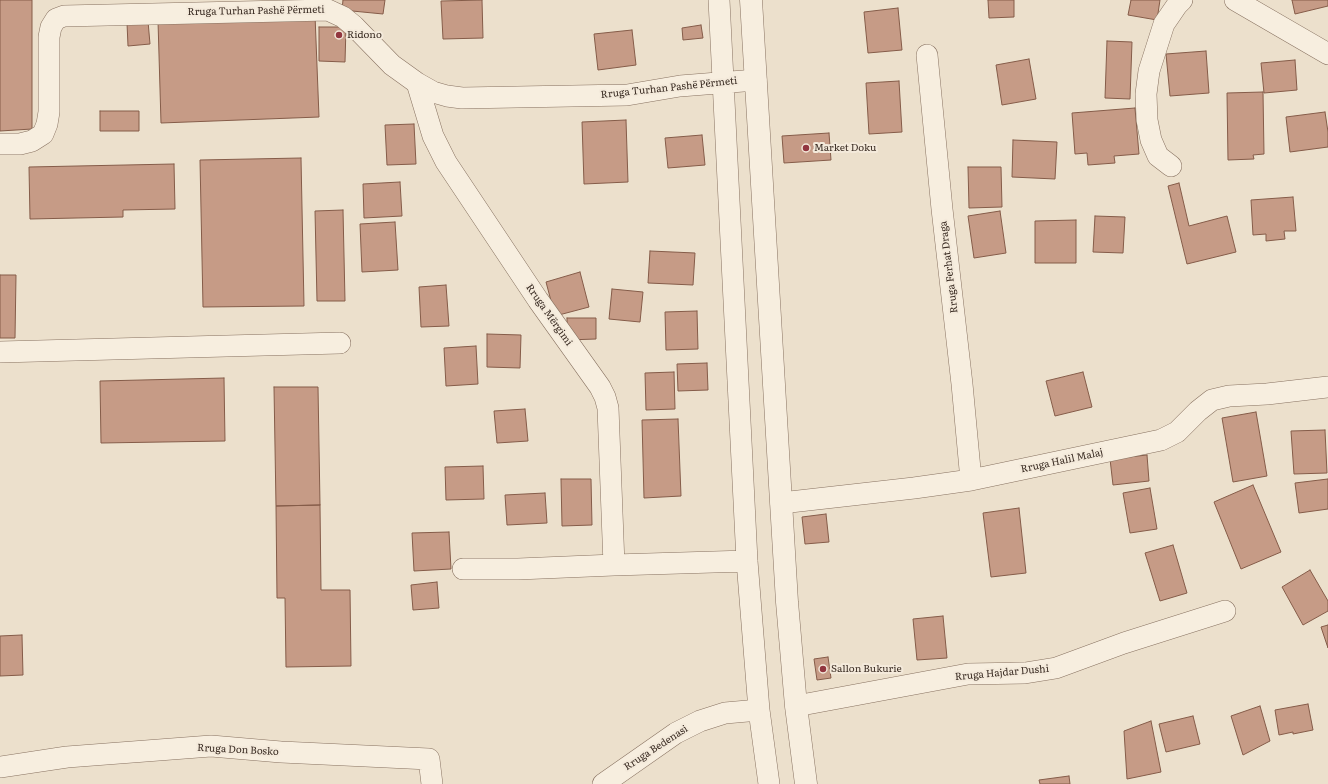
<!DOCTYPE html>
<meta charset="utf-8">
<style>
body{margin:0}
canvas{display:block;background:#ece0cc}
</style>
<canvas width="1328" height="784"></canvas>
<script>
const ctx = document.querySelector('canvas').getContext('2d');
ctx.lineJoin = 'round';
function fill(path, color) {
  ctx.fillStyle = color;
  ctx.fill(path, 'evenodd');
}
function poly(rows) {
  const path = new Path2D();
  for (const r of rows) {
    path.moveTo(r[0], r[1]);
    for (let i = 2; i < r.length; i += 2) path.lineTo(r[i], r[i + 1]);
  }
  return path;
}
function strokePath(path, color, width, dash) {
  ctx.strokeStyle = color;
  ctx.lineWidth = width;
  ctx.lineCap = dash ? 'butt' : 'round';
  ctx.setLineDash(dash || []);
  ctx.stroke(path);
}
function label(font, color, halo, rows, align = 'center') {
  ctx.font = font + ' Literata,serif';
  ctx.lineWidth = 4;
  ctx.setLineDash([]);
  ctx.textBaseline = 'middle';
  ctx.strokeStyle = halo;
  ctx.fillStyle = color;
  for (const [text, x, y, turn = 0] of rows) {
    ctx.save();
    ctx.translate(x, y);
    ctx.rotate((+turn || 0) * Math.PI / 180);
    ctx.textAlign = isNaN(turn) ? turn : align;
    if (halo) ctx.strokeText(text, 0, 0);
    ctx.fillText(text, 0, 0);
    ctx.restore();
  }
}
const building = poly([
 [0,0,32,0,32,129,0,131,0,0],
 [343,0,385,0,383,14,342,10,343,0],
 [482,0,483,38,443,39,441,1,482,0],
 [988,0,1014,0,1014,17,989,18,988,0],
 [1131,0,1160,0,1157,20,1128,15,1131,0],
 [1292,0,1328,0,1328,6,1295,14,1292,0],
 [898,8,902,50,868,53,864,12,898,8],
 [315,15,319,117,161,123,158,21,315,15],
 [148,21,150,44,128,46,127,23,148,21],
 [701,25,703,38,683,40,682,28,701,25],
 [319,27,346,27,345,62,319,61,319,27],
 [632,30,636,65,598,70,594,34,632,30],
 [1107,41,1132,42,1130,99,1105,98,1107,41],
 [1206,51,1209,93,1170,96,1166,54,1206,51],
 [1029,59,1036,99,1002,105,996,65,1029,59],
 [1295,60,1297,90,1264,93,1261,63,1295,60],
 [899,81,902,132,869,134,866,83,899,81],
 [1263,92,1264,154,1253,155,1254,159,1228,160,1227,93,1263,92],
 [1135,108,1139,154,1114,156,1115,163,1088,165,1087,153,1075,154,1072,113,1135,108],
 [100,111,139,111,139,131,100,131,100,111],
 [1325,112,1328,132,1328,147,1290,152,1286,117,1325,112],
 [626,120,628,182,584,184,582,122,626,120],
 [414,124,416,164,387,165,385,125,414,124],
 [829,133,831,160,784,163,782,136,829,133],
 [702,135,705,165,668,168,665,138,702,135],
 [1013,140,1057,142,1055,179,1012,177,1013,140],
 [301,158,304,306,203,307,200,160,301,158],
 [174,164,175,209,123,210,123,217,30,219,29,167,174,164],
 [968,167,1001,167,1002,207,969,208,968,167],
 [400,182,402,216,364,218,363,184,400,182],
 [1179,183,1189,226,1227,216,1236,252,1187,264,1168,186,1179,183],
 [1293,197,1296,231,1284,231,1285,239,1266,241,1266,234,1253,235,1251,200,1293,197],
 [343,210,345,301,317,301,315,211,343,210],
 [1000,211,1006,253,974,258,968,216,1000,211],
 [1095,216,1125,217,1123,253,1093,252,1095,216],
 [1076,220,1076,263,1035,263,1035,221,1076,220],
 [395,222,398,270,362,272,360,224,395,222],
 [650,251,695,253,693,285,648,283,650,251],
 [580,272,589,307,555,316,546,282,580,272],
 [0,275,16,275,15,338,0,338,0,275],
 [446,285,449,326,421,327,419,287,446,285],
 [612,289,643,292,640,322,609,319,612,289],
 [697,311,698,349,666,350,665,312,697,311],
 [567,318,596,318,596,339,567,340,567,318],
 [487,334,521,335,520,368,487,367,487,334],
 [476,346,478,384,446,386,444,348,476,346],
 [707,363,708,390,678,391,677,364,707,363],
 [674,372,675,409,646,410,645,373,674,372],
 [1083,372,1092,407,1055,416,1046,381,1083,372],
 [224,378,225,441,101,443,100,381,224,378],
 [274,387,318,387,320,505,276,506,274,387],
 [525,409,528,441,497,443,494,411,525,409],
 [1256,412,1267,476,1233,482,1222,418,1256,412],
 [678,419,681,496,644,498,642,420,678,419],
 [1325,430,1327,473,1294,474,1291,431,1325,430],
 [1147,455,1149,481,1113,485,1110,459,1147,455],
 [483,466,484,499,446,500,445,467,483,466],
 [561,479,591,479,592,525,562,526,561,479],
 [1328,479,1328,509,1299,513,1295,483,1328,479],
 [1253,485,1281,552,1241,569,1214,502,1253,485],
 [1150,488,1157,529,1130,533,1123,493,1150,488],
 [545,493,547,523,507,525,505,495,545,493],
 [320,505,321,590,350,590,351,666,286,667,285,598,277,598,276,506,320,505],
 [1019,508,1026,573,991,577,983,513,1019,508],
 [826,514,829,542,805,544,802,517,826,514],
 [449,532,451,569,414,571,412,533,449,532],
 [1173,545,1187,593,1160,601,1145,553,1173,545],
 [1310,570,1328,601,1328,611,1303,625,1282,587,1310,570],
 [437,582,439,608,413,610,411,585,437,582],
 [943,616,947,658,917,660,913,619,943,616],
 [1328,625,1328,648,1321,627,1328,625],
 [22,635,23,675,0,676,0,636,22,635],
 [828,657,831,678,817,680,814,659,828,657],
 [1308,704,1313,730,1293,734,1293,732,1279,735,1275,710,1308,704],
 [1260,706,1270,741,1243,755,1231,716,1260,706],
 [1193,716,1200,744,1166,752,1159,724,1193,716],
 [1151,721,1161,772,1127,779,1124,731,1151,721],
 [1069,776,1070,784,1040,784,1039,780,1069,776]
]);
fill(building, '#c69b86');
strokePath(building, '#855c49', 1);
const minor = poly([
 [719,0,747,561,759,710,769,784],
 [1235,0,1328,54],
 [927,55,942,209,962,384,971,480],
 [417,83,433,136,446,162,538,300,600,387,605,397,608,408,614,565,747,561],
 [0,144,20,144,32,141,43,134,47,124,49,112,49,37,51,27,56,19,64,16,328,10,343,17,354,26,392,65,417,83,433,92,447,96,462,98,627,95,680,86,756,80],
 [1171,166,1158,156,1151,140,1147,120,1146,94,1149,71,1164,24,1177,5,1182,0],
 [0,352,340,343],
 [781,503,914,488,971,480,1161,440,1177,432,1198,411,1212,400,1229,396,1267,394,1328,387],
 [463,569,518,569,614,565],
 [796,706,968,674,1025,673,1056,668,1124,643,1225,611],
 [0,767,67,757,211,746,281,752,429,759,432,784],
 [603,784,676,733,700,721,725,713,759,710]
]);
const tertiary = poly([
 [751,0,787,602,796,706,806,784]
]);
strokePath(minor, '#887261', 22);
strokePath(tertiary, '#887261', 23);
strokePath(minor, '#f7eedf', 21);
strokePath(tertiary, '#f7eedf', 22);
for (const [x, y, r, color] of [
 [339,35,4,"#92363f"],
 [806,148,4,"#92363f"],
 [823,669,4,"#92363f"]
]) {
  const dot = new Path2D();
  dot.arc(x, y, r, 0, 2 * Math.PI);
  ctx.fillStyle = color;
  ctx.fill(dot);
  strokePath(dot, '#f4eadb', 1.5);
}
label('10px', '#3a2c23', '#f4eadb', [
 ["Rruga Turhan Pashë Përmeti",256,11,-1],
 ["Rruga Turhan Pashë Përmeti",669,88,-6],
 ["Rruga Ferhat Draga",949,267,-97],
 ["Rruga Mërgimi",549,315,55],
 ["Rruga Halil Malaj",1062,461,-12],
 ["Rruga Hajdar Dushi",1002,673,-5],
 ["Rruga Bedenasi",656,748,-33],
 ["Rruga Don Bosko",238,750,3]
]);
label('10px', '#3a2c23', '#f4eadb', [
 ["Ridono",347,35],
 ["Market Doku",814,148],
 ["Sallon Bukurie",831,669]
], 'left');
</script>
